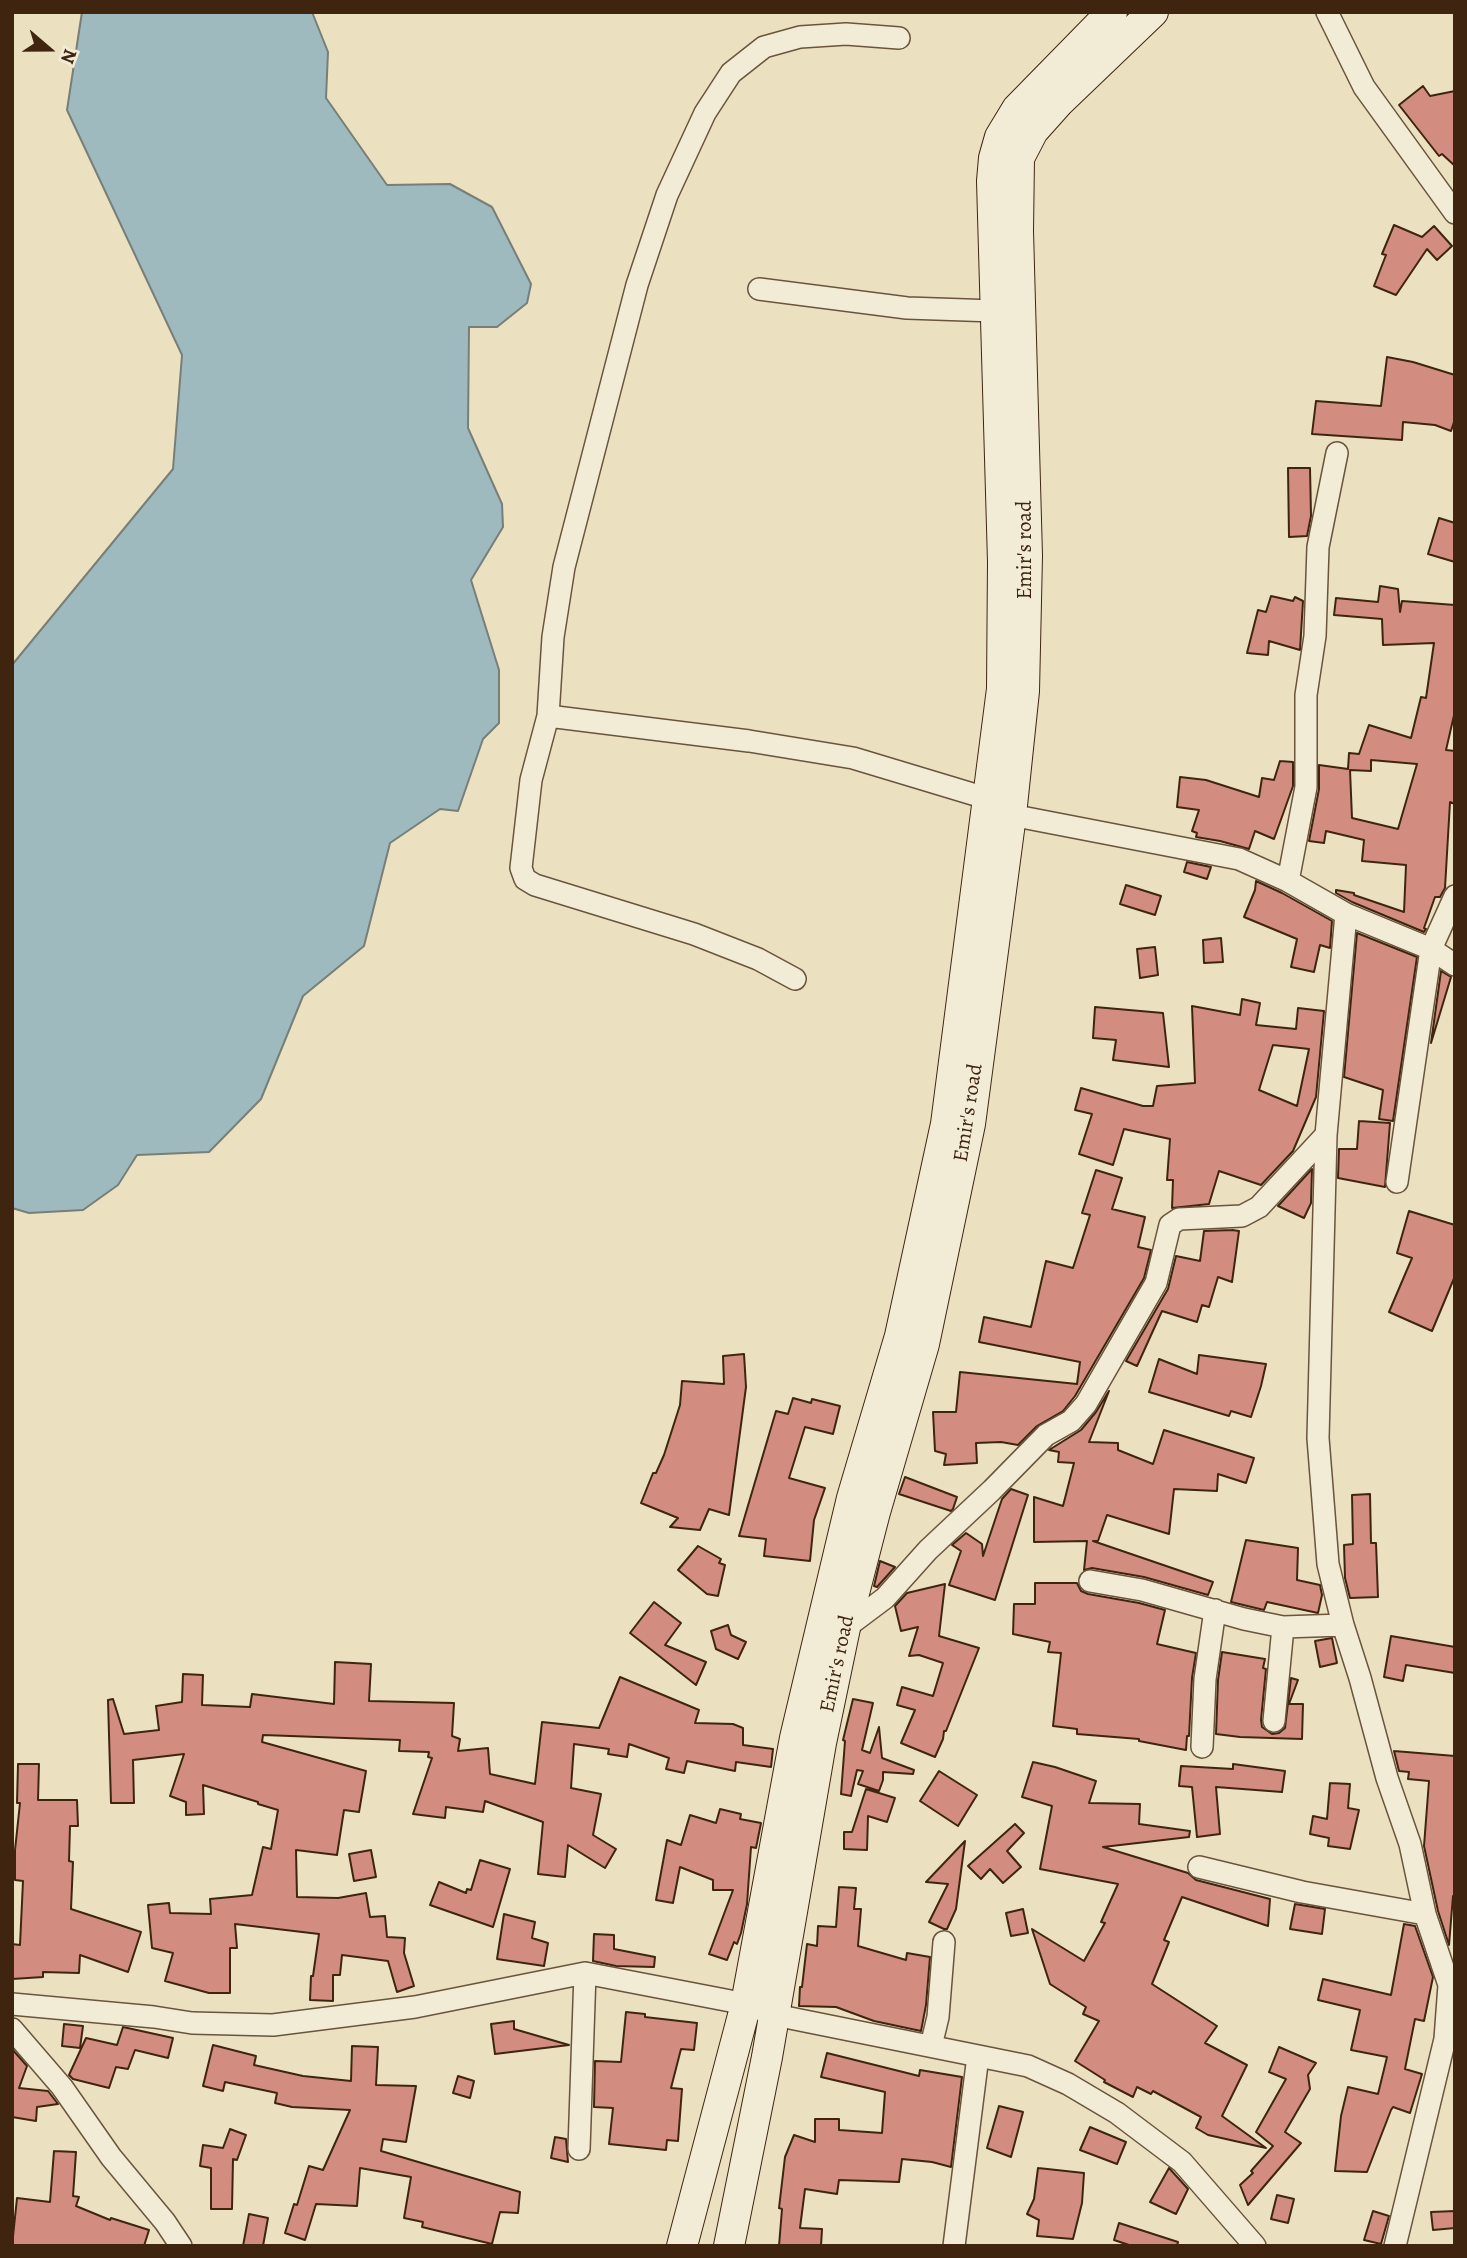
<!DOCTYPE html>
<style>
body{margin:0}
#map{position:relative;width:1467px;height:2258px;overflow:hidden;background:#ebe1c1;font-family:Alegreya,serif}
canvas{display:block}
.frame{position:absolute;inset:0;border:14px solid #3f2510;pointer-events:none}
.north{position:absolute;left:14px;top:14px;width:70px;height:70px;-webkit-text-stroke:5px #f2ecd7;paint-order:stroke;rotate:110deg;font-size:19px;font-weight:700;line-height:28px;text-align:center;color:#3f2510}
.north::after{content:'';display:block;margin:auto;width:24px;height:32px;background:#3f2510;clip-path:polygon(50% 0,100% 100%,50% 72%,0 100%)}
</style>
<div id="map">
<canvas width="1467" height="2258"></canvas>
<div class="frame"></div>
<div class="north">N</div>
</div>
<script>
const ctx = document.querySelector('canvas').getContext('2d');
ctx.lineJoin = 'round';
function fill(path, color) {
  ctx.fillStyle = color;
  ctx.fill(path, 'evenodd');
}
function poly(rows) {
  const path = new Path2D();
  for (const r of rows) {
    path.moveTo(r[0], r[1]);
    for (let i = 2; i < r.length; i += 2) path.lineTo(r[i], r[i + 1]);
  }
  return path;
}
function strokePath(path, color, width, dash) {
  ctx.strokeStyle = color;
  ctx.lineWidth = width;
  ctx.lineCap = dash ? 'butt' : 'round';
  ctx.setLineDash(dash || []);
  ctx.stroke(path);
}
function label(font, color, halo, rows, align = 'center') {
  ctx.font = font + ' Alegreya,serif';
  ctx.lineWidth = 5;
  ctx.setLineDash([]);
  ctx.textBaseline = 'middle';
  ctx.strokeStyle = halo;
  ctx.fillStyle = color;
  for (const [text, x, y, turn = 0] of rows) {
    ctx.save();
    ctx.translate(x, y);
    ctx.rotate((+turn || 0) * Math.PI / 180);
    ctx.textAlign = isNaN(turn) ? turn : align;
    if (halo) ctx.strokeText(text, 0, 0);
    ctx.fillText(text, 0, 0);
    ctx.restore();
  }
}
const water = poly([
 [82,12,312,12,328,52,326,98,387,185,450,184,492,207,531,284,527,303,497,327,469,327,468,428,502,504,503,527,471,580,499,670,499,723,483,739,458,811,440,809,390,843,364,946,303,996,261,1099,209,1152,137,1155,118,1185,83,1210,29,1213,12,1208,12,665,173,469,182,355,67,110,82,12]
]);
fill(water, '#9ebabe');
strokePath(water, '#787e78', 2);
const building = poly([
 [1423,86,1430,96,1455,91,1455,166,1442,154,1439,156,1399,105,1423,86],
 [1394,225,1422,237,1434,226,1452,246,1437,260,1427,249,1396,295,1374,286,1386,255,1382,254,1394,225],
 [1387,357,1413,362,1455,375,1455,419,1451,431,1435,425,1403,422,1402,440,1312,434,1316,401,1381,406,1387,357],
 [1288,468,1310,468,1311,516,1307,536,1289,537,1288,468],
 [1439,518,1455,523,1455,562,1428,554,1439,518],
 [1380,586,1398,589,1400,612,1402,601,1455,605,1455,711,1446,750,1455,751,1455,804,1450,802,1445,888,1440,897,1435,897,1424,928,1426,929,1424,932,1352,902,1336,893,1336,890,1354,893,1354,895,1404,912,1406,865,1362,861,1364,840,1326,831,1324,843,1309,841,1319,789,1319,765,1348,769,1349,753,1359,754,1369,725,1411,738,1421,697,1426,698,1434,643,1383,645,1382,619,1334,615,1336,598,1378,602,1380,586],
 [1371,760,1417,764,1398,829,1352,818,1350,770,1371,771,1371,760],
 [1271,596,1293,601,1295,597,1303,601,1300,650,1269,641,1268,655,1247,653,1258,610,1266,612,1271,596],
 [1280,761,1293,762,1293,786,1274,839,1255,831,1249,849,1220,841,1196,837,1197,833,1192,831,1199,810,1177,807,1180,777,1206,780,1259,797,1262,778,1274,780,1280,761],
 [1187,862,1211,867,1207,879,1184,872,1187,862],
 [1256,881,1282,893,1332,921,1330,948,1320,945,1314,972,1291,967,1297,939,1244,917,1255,890,1256,881],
 [1126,885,1161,896,1155,915,1120,904,1126,885],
 [1357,933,1417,957,1393,1121,1379,1119,1383,1090,1344,1077,1357,933],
 [1221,938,1223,962,1204,963,1203,940,1221,938],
 [1155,947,1158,975,1140,978,1137,949,1155,947],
 [1441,971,1451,977,1431,1043,1441,971],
 [1242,999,1260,1003,1256,1025,1296,1029,1298,1008,1324,1011,1316,1097,1293,1151,1261,1185,1219,1171,1209,1204,1172,1208,1173,1180,1167,1180,1170,1139,1124,1129,1113,1165,1079,1154,1092,1114,1075,1110,1081,1088,1143,1106,1153,1106,1157,1086,1195,1083,1192,1006,1240,1015,1242,999],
 [1273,1045,1309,1049,1297,1106,1259,1090,1273,1045],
 [1095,1007,1163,1013,1169,1067,1113,1060,1116,1040,1093,1038,1095,1007],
 [1359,1121,1390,1123,1385,1187,1338,1178,1339,1149,1357,1149,1359,1121],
 [1312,1169,1311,1203,1304,1218,1278,1206,1312,1169],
 [1096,1170,1122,1178,1112,1209,1145,1217,1138,1247,1151,1250,1144,1278,1075,1396,1063,1411,1037,1426,1018,1445,1001,1442,976,1443,977,1463,944,1465,946,1454,935,1451,933,1412,956,1412,960,1372,1077,1384,1080,1362,979,1342,984,1317,1031,1327,1046,1261,1073,1268,1090,1215,1082,1213,1096,1170],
 [1409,1211,1455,1225,1455,1276,1432,1331,1389,1312,1412,1258,1397,1253,1409,1211],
 [1232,1230,1239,1231,1232,1282,1218,1277,1209,1307,1202,1305,1197,1322,1162,1311,1137,1366,1126,1361,1168,1289,1176,1256,1200,1261,1204,1231,1232,1230],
 [744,1354,746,1387,729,1515,709,1509,700,1530,670,1527,678,1518,641,1503,653,1473,656,1473,664,1455,680,1405,682,1381,724,1384,723,1356,744,1354],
 [1199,1355,1266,1364,1261,1386,1251,1417,1231,1411,1229,1416,1149,1392,1159,1359,1197,1374,1199,1355],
 [1109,1391,1089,1442,1118,1443,1118,1450,1153,1464,1164,1430,1254,1458,1246,1483,1218,1474,1217,1491,1174,1489,1169,1534,1107,1515,1098,1541,1093,1541,1213,1582,1208,1595,1144,1577,1092,1568,1084,1570,1087,1541,1034,1542,1034,1497,1063,1506,1074,1463,1058,1462,1059,1452,1049,1450,1081,1430,1096,1412,1109,1391],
 [793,1398,811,1403,812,1399,840,1406,833,1434,805,1427,789,1478,825,1488,814,1520,810,1561,764,1556,766,1539,739,1536,776,1411,788,1414,793,1398],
 [905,1477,957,1497,953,1509,951,1511,899,1494,905,1477],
 [1011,1489,1028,1495,995,1600,949,1585,961,1551,952,1545,966,1533,982,1544,983,1556,1002,1499,1011,1489],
 [1370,1494,1371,1543,1376,1543,1378,1597,1350,1598,1345,1578,1344,1545,1353,1544,1352,1495,1370,1494],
 [1246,1540,1298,1548,1297,1580,1320,1585,1322,1595,1318,1613,1267,1602,1264,1610,1231,1602,1246,1540],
 [698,1546,721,1559,719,1563,725,1565,718,1596,707,1594,678,1570,698,1546],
 [880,1561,895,1567,877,1587,874,1586,880,1561],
 [1035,1583,1077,1583,1081,1591,1088,1594,1139,1603,1165,1610,1157,1644,1196,1653,1192,1678,1189,1736,1187,1736,1186,1750,1139,1741,1139,1739,1077,1734,1077,1729,1053,1726,1061,1653,1048,1652,1050,1642,1013,1634,1014,1604,1035,1604,1035,1583],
 [945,1584,939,1636,979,1648,946,1731,944,1731,943,1739,935,1757,901,1743,915,1710,897,1705,902,1687,933,1696,943,1663,919,1655,909,1656,918,1627,901,1631,895,1606,907,1593,945,1584],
 [654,1602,681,1623,665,1645,706,1662,696,1685,630,1633,654,1602],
 [728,1625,731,1635,746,1642,738,1659,716,1649,711,1631,728,1625],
 [1391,1636,1455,1647,1455,1673,1406,1665,1403,1681,1384,1677,1391,1636],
 [1332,1638,1337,1663,1320,1667,1315,1641,1332,1638],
 [1222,1652,1265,1659,1263,1668,1266,1669,1261,1720,1262,1727,1272,1734,1279,1733,1285,1728,1291,1678,1298,1680,1289,1704,1303,1704,1302,1739,1240,1737,1216,1734,1218,1680,1222,1652],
 [335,1662,371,1664,369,1701,454,1703,452,1736,460,1739,458,1751,488,1748,490,1774,535,1784,542,1722,599,1728,620,1677,699,1710,695,1723,733,1724,743,1728,743,1745,773,1749,771,1767,736,1762,735,1771,687,1761,684,1773,666,1769,669,1758,629,1744,627,1757,608,1754,609,1749,574,1744,571,1788,601,1794,593,1835,616,1849,605,1868,568,1845,565,1877,538,1874,543,1822,485,1801,483,1812,446,1807,445,1818,413,1814,432,1758,428,1757,429,1752,399,1751,400,1740,263,1735,262,1742,366,1771,359,1812,344,1810,337,1855,296,1850,297,1897,338,1898,366,1893,370,1917,385,1916,387,1937,405,1938,404,1953,414,1986,397,1992,388,1961,342,1955,340,1975,333,1975,333,2001,310,2000,311,1976,313,1976,319,1934,235,1924,237,1948,230,1948,230,1993,209,1993,165,1981,173,1953,152,1948,148,1905,169,1903,170,1913,211,1914,210,1899,252,1895,263,1847,271,1849,278,1810,258,1804,258,1802,203,1785,204,1814,186,1815,186,1802,170,1796,184,1754,133,1760,134,1803,111,1803,108,1700,113,1699,124,1734,159,1730,156,1706,182,1702,183,1674,203,1675,202,1705,250,1707,252,1694,334,1704,335,1662],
 [853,1699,873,1703,862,1750,870,1753,879,1727,882,1758,914,1770,913,1774,883,1772,883,1780,879,1791,858,1784,863,1771,857,1770,851,1796,841,1794,845,1741,843,1740,853,1699],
 [1394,1751,1455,1756,1455,1896,1453,1896,1449,1945,1438,1911,1424,1846,1429,1781,1408,1779,1409,1772,1399,1771,1394,1751],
 [1033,1762,1055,1767,1096,1781,1089,1803,1140,1804,1139,1824,1190,1831,1189,1837,1103,1847,1188,1873,1196,1880,1270,1899,1268,1926,1182,1897,1164,1940,1169,1942,1152,1984,1217,2026,1205,2043,1247,2065,1222,2116,1266,2148,1208,2135,1196,2128,1201,2117,1153,2091,1151,2094,1137,2087,1133,2097,1104,2082,1105,2080,1075,2061,1099,2021,1083,2014,1086,2007,1050,1984,1032,1929,1084,1961,1105,1923,1101,1922,1118,1884,1040,1869,1052,1806,1022,1797,1033,1762],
 [18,1764,39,1764,38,1800,77,1800,78,1826,70,1826,69,1861,73,1862,71,1909,141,1932,128,1972,80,1955,79,1973,43,1972,43,1977,12,1979,12,1944,20,1945,23,1881,15,1880,15,1850,20,1803,17,1803,18,1764],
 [1233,1764,1285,1771,1282,1792,1216,1787,1220,1834,1197,1837,1192,1787,1179,1786,1181,1766,1233,1769,1233,1764],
 [939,1771,977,1795,958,1826,920,1801,939,1771],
 [1330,1783,1350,1784,1348,1808,1359,1810,1350,1849,1328,1846,1329,1838,1310,1834,1313,1816,1327,1819,1330,1783],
 [866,1789,895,1798,887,1822,868,1816,867,1850,844,1849,844,1832,852,1832,866,1789],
 [720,1809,741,1814,740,1819,761,1823,756,1848,751,1847,747,1904,741,1933,737,1944,734,1942,727,1960,709,1954,733,1890,713,1890,713,1880,680,1867,673,1903,656,1900,667,1840,681,1845,690,1815,716,1823,720,1809],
 [1015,1824,1024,1833,1007,1851,1021,1867,1003,1883,990,1869,981,1879,968,1866,1015,1824],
 [965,1841,956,1909,947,1929,944,1929,929,1922,948,1884,926,1882,965,1841],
 [371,1850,376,1877,354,1881,349,1854,371,1850],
 [480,1860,510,1869,493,1927,430,1905,439,1882,466,1893,467,1889,471,1890,480,1860],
 [839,1887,856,1888,854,1909,861,1909,858,1946,906,1960,907,1953,930,1957,926,2005,921,2031,874,2021,836,2007,799,2006,800,1987,802,1987,807,1944,817,1946,818,1926,836,1927,839,1887],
 [1295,1904,1325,1909,1322,1934,1290,1929,1295,1904],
 [1023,1909,1028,1933,1011,1936,1006,1913,1023,1909],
 [504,1914,535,1922,532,1938,548,1943,544,1966,497,1959,504,1914],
 [1404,1924,1415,1926,1433,1977,1424,2021,1415,2019,1405,2069,1422,2074,1410,2113,1393,2107,1391,2110,1367,2172,1335,2171,1341,2116,1348,2087,1378,2094,1387,2057,1351,2050,1360,2010,1318,2000,1323,1979,1391,1995,1404,1924],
 [594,1934,614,1935,614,1949,655,1957,654,1967,616,1966,593,1961,594,1934],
 [626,2012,645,2014,645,2017,697,2023,694,2050,681,2049,671,2088,682,2089,678,2141,667,2140,666,2150,609,2144,613,2108,594,2107,595,2061,621,2062,626,2012],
 [514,2021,514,2029,569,2045,495,2054,491,2024,514,2021],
 [64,2024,83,2026,80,2048,62,2046,64,2024],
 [123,2027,173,2038,168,2058,135,2050,128,2069,116,2067,109,2088,73,2079,69,2075,86,2038,117,2045,123,2027],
 [213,2045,256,2056,254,2065,303,2076,351,2081,352,2046,378,2047,376,2085,416,2086,406,2142,383,2139,381,2151,520,2192,518,2213,500,2212,492,2244,422,2227,423,2222,404,2218,411,2177,360,2168,357,2206,316,2204,305,2240,285,2233,294,2204,297,2205,309,2166,323,2170,350,2110,292,2107,275,2103,277,2093,225,2082,223,2091,203,2086,213,2045],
 [1279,2047,1316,2063,1308,2075,1310,2089,1285,2132,1301,2143,1248,2205,1240,2185,1253,2173,1251,2171,1273,2146,1256,2132,1286,2079,1269,2072,1279,2047],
 [12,2049,27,2066,19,2088,48,2091,58,2104,37,2107,36,2121,12,2117,12,2049],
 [827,2053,919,2076,920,2070,962,2077,951,2167,932,2162,902,2159,899,2182,839,2180,837,2194,805,2189,800,2228,822,2229,821,2246,779,2246,782,2209,779,2208,785,2157,794,2135,815,2142,815,2119,839,2119,839,2130,882,2133,885,2092,821,2077,827,2053],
 [458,2076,474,2081,470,2098,453,2093,458,2076],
 [999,2106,1023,2112,1011,2157,987,2148,999,2106],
 [1090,2127,1126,2142,1117,2164,1080,2150,1090,2127],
 [230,2129,246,2135,237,2160,233,2159,232,2209,211,2209,211,2168,200,2166,203,2145,223,2148,230,2129],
 [555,2137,566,2139,568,2162,551,2158,555,2137],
 [54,2151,76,2152,73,2196,79,2197,76,2206,110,2220,111,2218,149,2230,144,2246,12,2246,17,2198,50,2202,54,2151],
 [1038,2168,1084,2173,1082,2203,1073,2239,1037,2236,1039,2220,1027,2214,1034,2199,1038,2168],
 [1169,2168,1188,2189,1176,2214,1150,2202,1169,2168],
 [1277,2195,1294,2199,1288,2223,1271,2219,1277,2195],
 [1373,2211,1389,2216,1381,2244,1364,2240,1373,2211],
 [1455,2211,1455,2228,1433,2230,1431,2212,1455,2211],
 [249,2214,268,2218,263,2246,243,2246,249,2214],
 [1119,2223,1178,2242,1177,2246,1132,2246,1114,2240,1119,2223]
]);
fill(building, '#d28d80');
strokePath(building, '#3f2510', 2);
const street = poly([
 [1327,12,1364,87,1455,213],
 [759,289,907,308,995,311],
 [548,716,749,741,853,758,989,799],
 [1011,815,1239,859,1288,881,1346,914,1431,949,1455,965],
 [1288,881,1306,787,1306,695,1315,636,1318,547,1337,453],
 [1346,914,1326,1135,1318,1438,1328,1564,1343,1625,1360,1678,1387,1778,1410,1844,1425,1914,1449,1985,1445,2039,1395,2246],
 [795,979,758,959,694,934,535,885,525,879,521,868,531,780,548,716,553,637,564,567,637,285,667,195,705,113,731,73,764,47,800,37,846,34,899,38],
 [1397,1182,1431,949,1455,896],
 [1090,1581,1142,1590,1244,1619,1283,1627,1343,1625],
 [845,1628,885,1598,928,1550,992,1490,1046,1435,1071,1421,1086,1404,1156,1283,1170,1225,1179,1219,1242,1216,1259,1207,1326,1135],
 [1274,1721,1283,1627],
 [1202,1747,1205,1679,1215,1610],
 [1199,1867,1302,1892,1425,1914],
 [12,2004,154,2017,192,2023,273,2025,415,2007,585,1973,746,2004,775,2015,1028,2066,1068,2084,1117,2113,1182,2162,1255,2246],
 [12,2029,62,2087,111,2157,165,2222,181,2246],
 [931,2046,938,2017,944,1942],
 [579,2149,585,1973],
 [954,2246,978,2056]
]);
const secondary = poly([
 [682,2246,746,2004,795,1738,852,1498,900,1336,946,1124,1002,689,1003,562,992,181,994,158,1000,137,1017,109,1112,12],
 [729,2246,767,2057,821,1743,845,1628,875,1512,924,1344,970,1124,1011,815,1024,691,1027,556,1018,231,1019,158,1033,131,1058,103,1153,12]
]);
strokePath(street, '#6a543c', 24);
strokePath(secondary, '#3f2510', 32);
strokePath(street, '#f2ecd7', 21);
strokePath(secondary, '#f2ecd7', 30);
label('21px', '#3f2510', '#f2ecd7', [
 ["Emir's road",1026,550,-90],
 ["Emir's road",969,1113,-81],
 ["Emir's road",838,1664,-78]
]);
</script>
